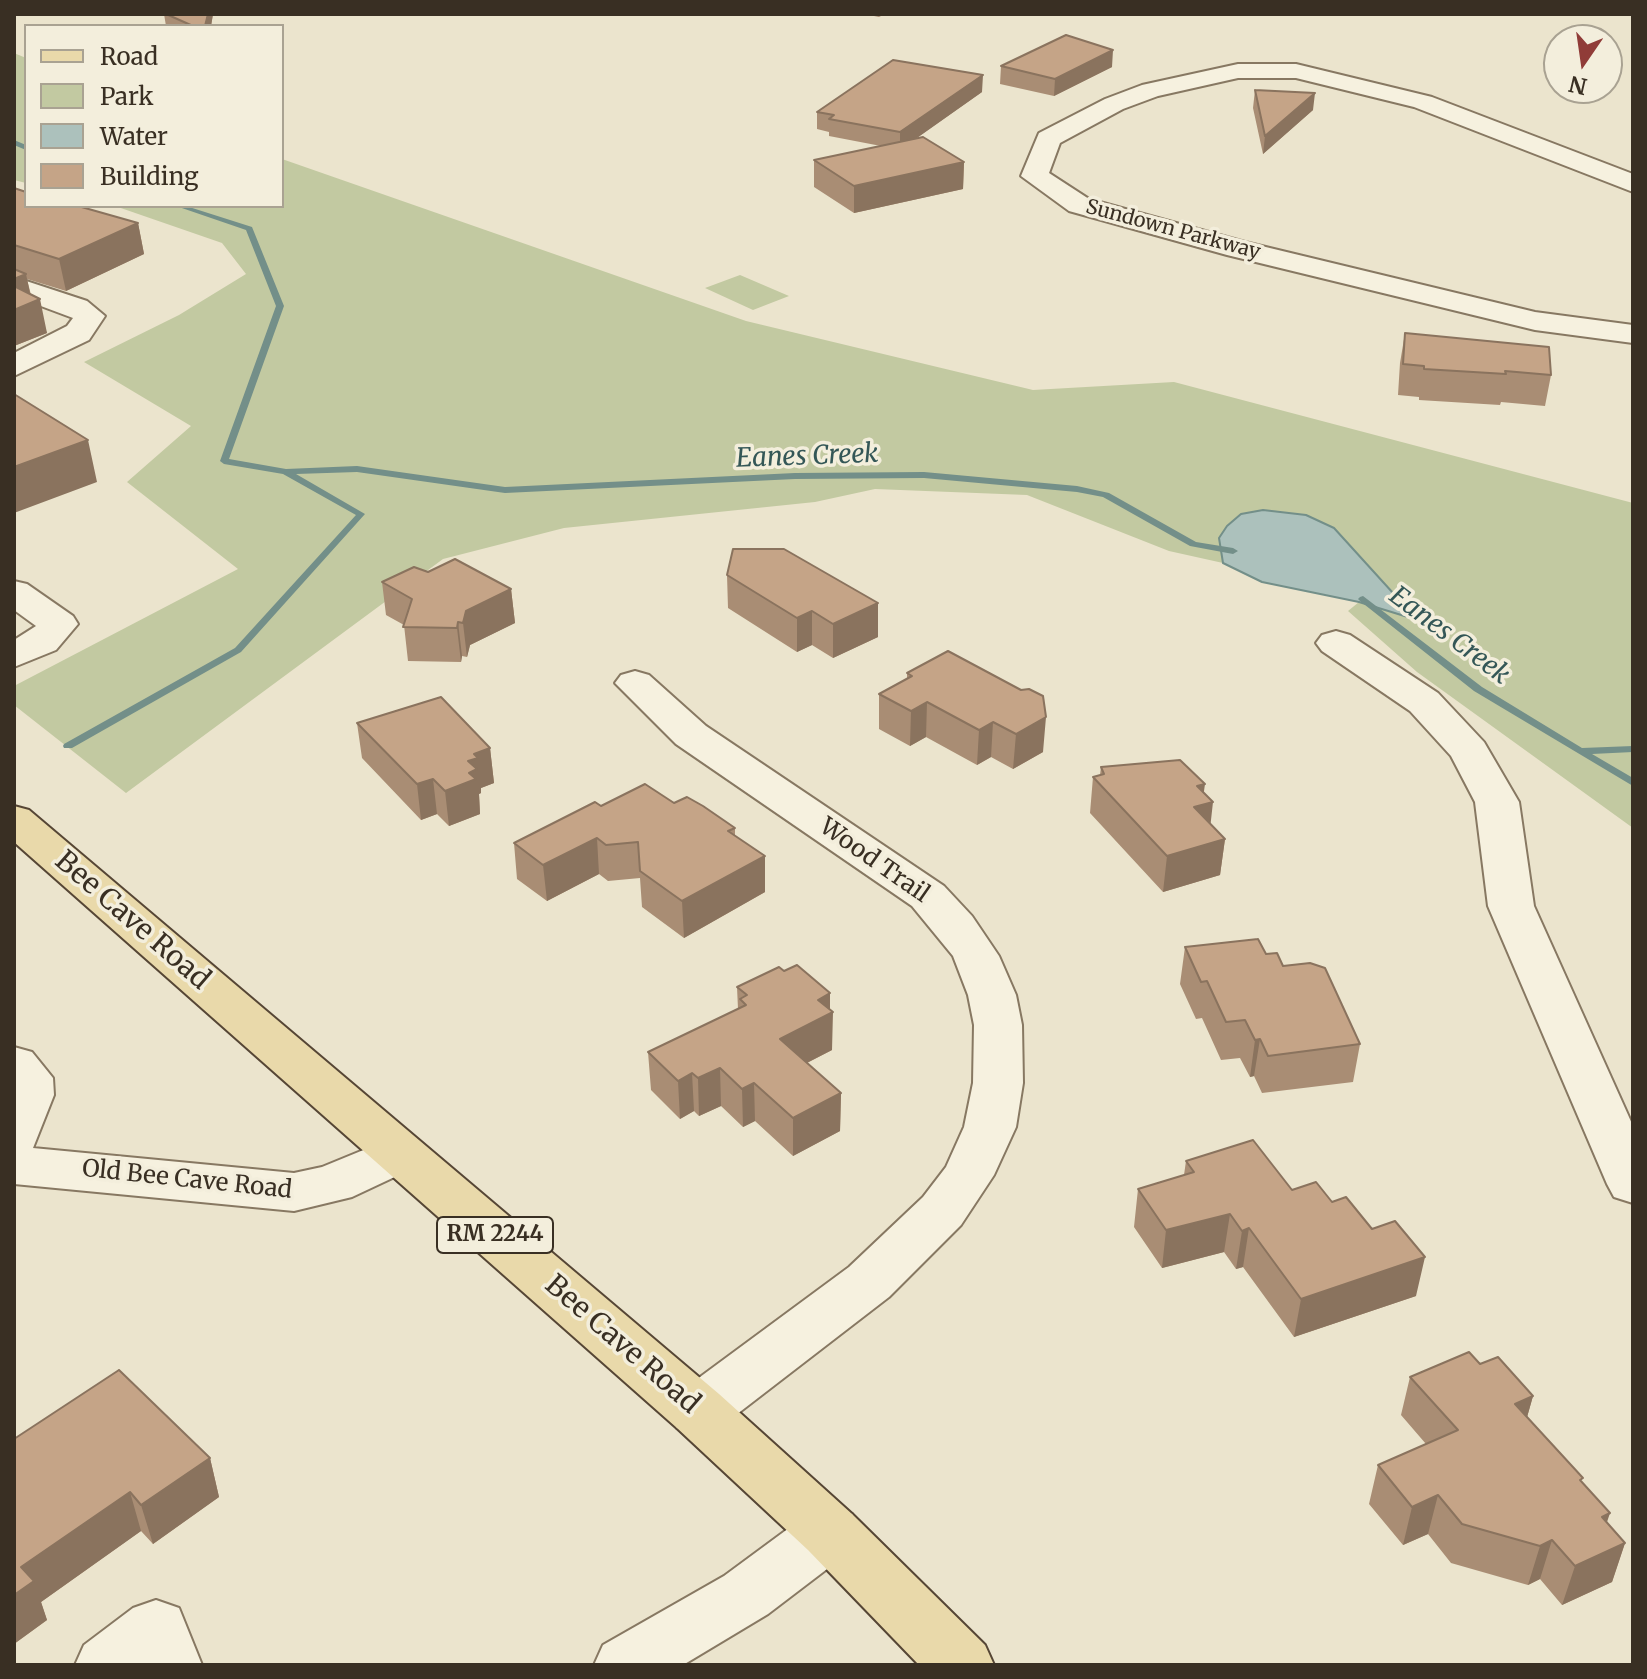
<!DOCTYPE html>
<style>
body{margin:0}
#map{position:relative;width:1647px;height:1679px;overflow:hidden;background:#ebe4cd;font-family:Merriweather,serif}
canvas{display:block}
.frame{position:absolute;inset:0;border:16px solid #392f23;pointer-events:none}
.legend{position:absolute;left:24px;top:24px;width:260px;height:184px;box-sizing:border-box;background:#f3eedc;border:2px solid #a9a292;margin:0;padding:10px 14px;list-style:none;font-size:24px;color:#392f23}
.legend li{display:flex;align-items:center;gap:16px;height:40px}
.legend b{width:40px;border:2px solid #a9a292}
.north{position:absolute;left:1543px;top:24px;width:80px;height:80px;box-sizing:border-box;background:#f3eedc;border:2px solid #a9a292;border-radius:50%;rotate:193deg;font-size:22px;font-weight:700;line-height:32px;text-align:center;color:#392f23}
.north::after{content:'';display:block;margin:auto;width:28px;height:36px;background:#903c38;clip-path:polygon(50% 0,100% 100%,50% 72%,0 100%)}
</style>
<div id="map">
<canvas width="1647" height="1679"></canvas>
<div class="frame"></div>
<ul class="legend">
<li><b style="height:10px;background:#e9d9aa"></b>Road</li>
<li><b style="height:22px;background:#c2c9a1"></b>Park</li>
<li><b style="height:22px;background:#acc1bc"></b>Water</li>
<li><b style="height:22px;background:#c5a487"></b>Building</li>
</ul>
<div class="north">N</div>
</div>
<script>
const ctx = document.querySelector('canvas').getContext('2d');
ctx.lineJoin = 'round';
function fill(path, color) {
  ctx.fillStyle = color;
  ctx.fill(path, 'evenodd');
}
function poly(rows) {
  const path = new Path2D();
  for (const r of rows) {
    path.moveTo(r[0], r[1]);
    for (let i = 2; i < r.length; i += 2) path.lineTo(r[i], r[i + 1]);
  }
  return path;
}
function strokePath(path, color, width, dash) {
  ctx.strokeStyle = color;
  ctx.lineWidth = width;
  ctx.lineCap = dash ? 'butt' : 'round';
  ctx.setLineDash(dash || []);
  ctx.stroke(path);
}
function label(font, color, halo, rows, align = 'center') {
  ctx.font = font + ' Merriweather,serif';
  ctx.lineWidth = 7;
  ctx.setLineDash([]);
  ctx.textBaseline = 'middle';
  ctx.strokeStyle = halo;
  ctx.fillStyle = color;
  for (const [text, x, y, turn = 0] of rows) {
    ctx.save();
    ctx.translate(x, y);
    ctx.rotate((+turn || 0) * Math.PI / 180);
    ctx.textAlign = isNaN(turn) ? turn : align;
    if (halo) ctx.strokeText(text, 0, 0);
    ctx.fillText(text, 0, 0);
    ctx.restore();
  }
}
fill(poly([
 [14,53,26,58,26,183,14,180],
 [282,159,746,321,1033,390,1174,382,1633,503,1633,828,1417,672,1348,611,1359,602,1434,625,1393,593,1334,528,1219,538,1223,563,1169,551,1027,495,875,489,815,502,564,528,443,559,126,793,14,705,14,686,238,569,127,482,191,426,84,362,179,315,246,274,222,243,115,206,282,206],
 [740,275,789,296,753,310,705,288]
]), '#c2c9a1');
const water = poly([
 [1263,510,1306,515,1334,528,1393,593,1437,626,1359,602,1262,582,1223,563,1219,538,1227,526,1241,514,1263,510]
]);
fill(water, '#acc1bc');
strokePath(water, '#738f89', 2);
fill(poly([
 [14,140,26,145,26,150,14,145,14,140],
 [176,206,186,206,252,227,284,306,229,459,286,469,357,466,505,487,795,473,924,472,1077,486,1109,493,1196,542,1233,548,1238,551,1233,554,1190,546,1103,497,1077,492,924,478,795,479,505,493,357,472,296,474,365,514,241,652,72,748,64,748,63,746,64,744,235,648,356,515,283,474,224,464,220,461,276,306,246,230,176,206],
 [1363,596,1482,687,1582,748,1633,746,1633,752,1592,754,1633,778,1633,786,1474,691,1360,601,1358,599,1360,597,1363,596]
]), '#738f89');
const minor = poly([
 [1238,64,1296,64,1432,97,1633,174,1633,192,1414,107,1296,78,1238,78,1158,96,1123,109,1060,143,1049,173,1089,199,1245,242,1535,312,1633,325,1633,343,1535,330,1227,255,1069,211,1021,176,1039,133,1105,99,1142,85,1238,64],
 [14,277,87,301,105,316,89,340,14,376,14,353,67,326,73,318,14,296,14,277],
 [14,581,27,584,73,616,78,624,56,650,14,667,14,640,36,626,14,610,14,581],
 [1336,631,1350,635,1438,693,1484,742,1519,802,1534,906,1633,1126,1633,1203,1614,1197,1607,1184,1488,906,1475,802,1451,756,1410,711,1322,651,1316,643,1322,635,1336,631],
 [635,671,649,675,706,726,944,886,972,916,999,956,1016,995,1022,1025,1023,1083,1016,1127,994,1175,961,1225,889,1297,719,1428,698,1434,677,1428,669,1411,677,1394,849,1267,923,1197,946,1167,964,1127,973,1083,974,1025,968,995,953,956,912,906,676,744,615,683,621,675,635,671],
 [14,1047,32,1052,53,1078,54,1095,33,1148,294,1173,322,1167,400,1135,418,1140,426,1153,418,1166,352,1197,294,1211,14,1184,14,1047],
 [830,1506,852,1514,861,1532,852,1550,768,1614,683,1665,594,1665,603,1645,724,1576,808,1514,830,1506],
 [156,1600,179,1608,202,1665,75,1665,84,1645,133,1608,156,1600]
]);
const major = poly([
 [14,806,29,810,719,1394,852,1514,985,1645,994,1665,919,1665,808,1550,677,1428,14,842,14,806]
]);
strokePath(minor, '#877862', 4);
strokePath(major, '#564635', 4);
fill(minor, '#f6f1df');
fill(major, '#e9d9aa');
fill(poly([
 [164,14,213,14,211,26,166,26],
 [864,14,885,14,879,17],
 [1001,66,1112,67,1054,96,1000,84],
 [1255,90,1313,110,1263,154,1253,108],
 [982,92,915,139,964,162,963,189,854,213,814,187,814,160,881,146,829,136,829,132,817,129,817,112],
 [14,188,138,223,144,254,66,291,27,279,31,295,47,333,14,346],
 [1405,333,1551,375,1545,406,1501,402,1500,405,1419,400,1419,397,1398,395,1400,363],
 [428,572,511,589,515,623,470,645,467,657,462,656,461,662,408,661,404,625,386,615,382,582],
 [727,575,878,637,833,658,812,645,797,652,728,608],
 [948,651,1043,752,1013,769,991,757,977,765,926,737,910,746,879,729,879,694,907,679,907,673],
 [357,723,490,748,494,783,481,788,481,793,479,794,480,814,449,826,437,814,421,820,362,758],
 [1101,767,1204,793,1210,824,1225,839,1220,875,1163,892,1090,813,1093,777,1100,775],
 [674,803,735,828,735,836,765,856,765,892,684,938,642,907,640,878,608,881,599,874,547,901,517,879,514,843,601,806],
 [1185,947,1266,954,1283,966,1360,1044,1353,1082,1262,1093,1254,1076,1250,1077,1240,1058,1221,1060,1202,1018,1196,1019,1180,984],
 [737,987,830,1010,832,1050,807,1063,841,1093,840,1131,793,1156,755,1121,743,1127,721,1106,699,1116,694,1111,680,1119,651,1090,648,1052,738,1009],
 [1186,1161,1332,1202,1416,1296,1294,1337,1243,1267,1236,1269,1224,1252,1162,1268,1134,1227,1138,1189,1184,1175],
 [1480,1364,1533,1396,1527,1417,1582,1482,1607,1523,1625,1543,1612,1582,1562,1605,1540,1579,1528,1585,1451,1563,1428,1534,1403,1545,1369,1504,1378,1465,1426,1444,1401,1415,1410,1377],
 [14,1439,210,1458,219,1497,153,1544,141,1531,41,1602,47,1620,14,1644]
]), '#a98d74');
fill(poly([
 [208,14,213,14,211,26,205,26],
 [1113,50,1112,67,1054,96,1055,79],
 [983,75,982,92,900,150,900,132],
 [1315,93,1313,110,1263,154,1265,136],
 [964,162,963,189,854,213,854,186],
 [138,223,144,254,66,291,59,259],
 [26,274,32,303,40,299,47,333,14,346,14,279],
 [88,440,97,482,14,513,14,467],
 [511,589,515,623,470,645,467,657,463,623,466,611],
 [878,603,878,637,833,658,833,624],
 [812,611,812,645,797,652,797,618],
 [458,622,462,656,461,662,457,628],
 [927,702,926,737,910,746,911,711],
 [1046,717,1043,752,1013,769,1016,734],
 [993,722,991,757,977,765,979,730],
 [490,748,494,783,481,788,481,793,479,794,480,814,449,826,445,791,474,754],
 [433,779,437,814,421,820,417,784],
 [1205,784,1202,805,1213,802,1209,838,1190,843,1197,786],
 [597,838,599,874,547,901,543,865],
 [1225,839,1220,875,1163,892,1167,856],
 [765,856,765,892,684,938,682,901],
 [830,993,830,1014,833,1012,832,1050,781,1076,780,1039,818,1000],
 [1260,1039,1254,1076,1250,1077,1255,1040],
 [720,1068,721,1106,699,1116,698,1078],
 [692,1073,694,1111,680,1119,678,1081],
 [754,1083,755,1121,743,1127,742,1089],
 [841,1093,840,1131,793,1156,793,1118],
 [1230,1214,1224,1252,1162,1268,1166,1230],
 [1249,1228,1243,1267,1236,1269,1242,1231],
 [1425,1257,1416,1296,1294,1337,1301,1299],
 [1533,1396,1522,1435,1515,1404],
 [210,1458,219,1497,153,1544,141,1505],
 [130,1492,141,1531,41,1602,47,1620,14,1644,14,1595,21,1567],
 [1438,1495,1428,1534,1403,1545,1412,1507],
 [1610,1513,1597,1552,1602,1517],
 [1552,1540,1540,1579,1528,1585,1540,1546],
 [1625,1543,1612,1582,1562,1605,1575,1566]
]), '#8a735e');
const building = poly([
 [166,14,208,14,205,26,193,26,166,14],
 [1066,35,1113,50,1055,79,1001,66,1066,35],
 [893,60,983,75,900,132,829,119,834,115,817,112,893,60],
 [1255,90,1315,93,1265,136,1255,90],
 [923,137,964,162,854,186,814,160,923,137],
 [14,188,26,192,26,206,78,206,138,223,59,259,14,245,14,188],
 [14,269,26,274,14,279,14,269],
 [14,286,40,299,14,310,14,286],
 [1405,333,1549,347,1551,375,1505,371,1506,374,1424,369,1424,366,1403,364,1405,333],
 [14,394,88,440,14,467,14,394],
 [733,549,784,549,878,603,833,624,812,611,797,618,727,575,733,549],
 [455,559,511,589,466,611,463,623,458,622,457,628,403,627,412,599,382,582,414,567,428,572,455,559],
 [948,651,1021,690,1029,689,1043,696,1046,717,1016,734,993,722,979,730,927,702,911,711,879,694,912,676,907,673,948,651],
 [441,697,490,748,474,754,478,758,468,761,477,769,469,773,476,779,445,791,433,779,417,784,357,723,441,697],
 [1180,760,1205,784,1197,786,1213,802,1194,807,1225,839,1167,856,1093,777,1104,774,1101,767,1180,760],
 [645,784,674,803,687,797,703,806,735,828,728,831,765,856,682,901,640,871,638,842,606,845,597,838,543,865,514,843,595,802,601,806,645,784],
 [1258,939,1266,954,1277,953,1283,966,1310,963,1325,968,1360,1044,1268,1056,1260,1039,1255,1040,1245,1020,1226,1022,1207,981,1201,982,1185,947,1258,939],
 [797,965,830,993,818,1000,833,1012,780,1039,841,1093,793,1118,754,1083,742,1089,720,1068,698,1078,692,1073,678,1081,648,1052,746,1005,740,999,747,995,737,987,779,967,784,971,797,965],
 [1253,1140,1292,1190,1316,1182,1332,1202,1346,1197,1372,1229,1395,1221,1425,1257,1301,1299,1249,1228,1242,1231,1230,1214,1166,1230,1138,1189,1194,1172,1186,1161,1253,1140],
 [1469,1352,1480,1364,1498,1357,1533,1396,1515,1404,1583,1478,1580,1480,1610,1513,1602,1517,1625,1543,1575,1566,1552,1540,1540,1546,1462,1524,1438,1495,1412,1507,1378,1465,1458,1430,1410,1377,1469,1352],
 [119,1370,210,1458,141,1505,130,1492,21,1567,34,1581,14,1595,14,1439,119,1370]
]);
fill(building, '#c5a487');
strokePath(building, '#8a735e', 2);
label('20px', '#392f23', '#f3eedc', [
 ["Sundown Parkway",1173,230,15]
]);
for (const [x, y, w] of [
 [495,1235,116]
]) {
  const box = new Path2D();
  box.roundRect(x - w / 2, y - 18, w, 36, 6);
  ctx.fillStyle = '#f3eedc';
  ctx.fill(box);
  strokePath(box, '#392f23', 2);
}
label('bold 22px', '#392f23', null, [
 ["RM 2244",495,1235]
]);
label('24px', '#392f23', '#f3eedc', [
 ["Wood Trail",874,861,35],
 ["Old Bee Cave Road",187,1180,6]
]);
label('italic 26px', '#345757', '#f3eedc', [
 ["Eanes Creek",807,457,-2],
 ["Eanes Creek",1449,636,37]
]);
label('28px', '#392f23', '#f3eedc', [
 ["Bee Cave Road",132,921,41],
 ["Bee Cave Road",622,1345,41]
]);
</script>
